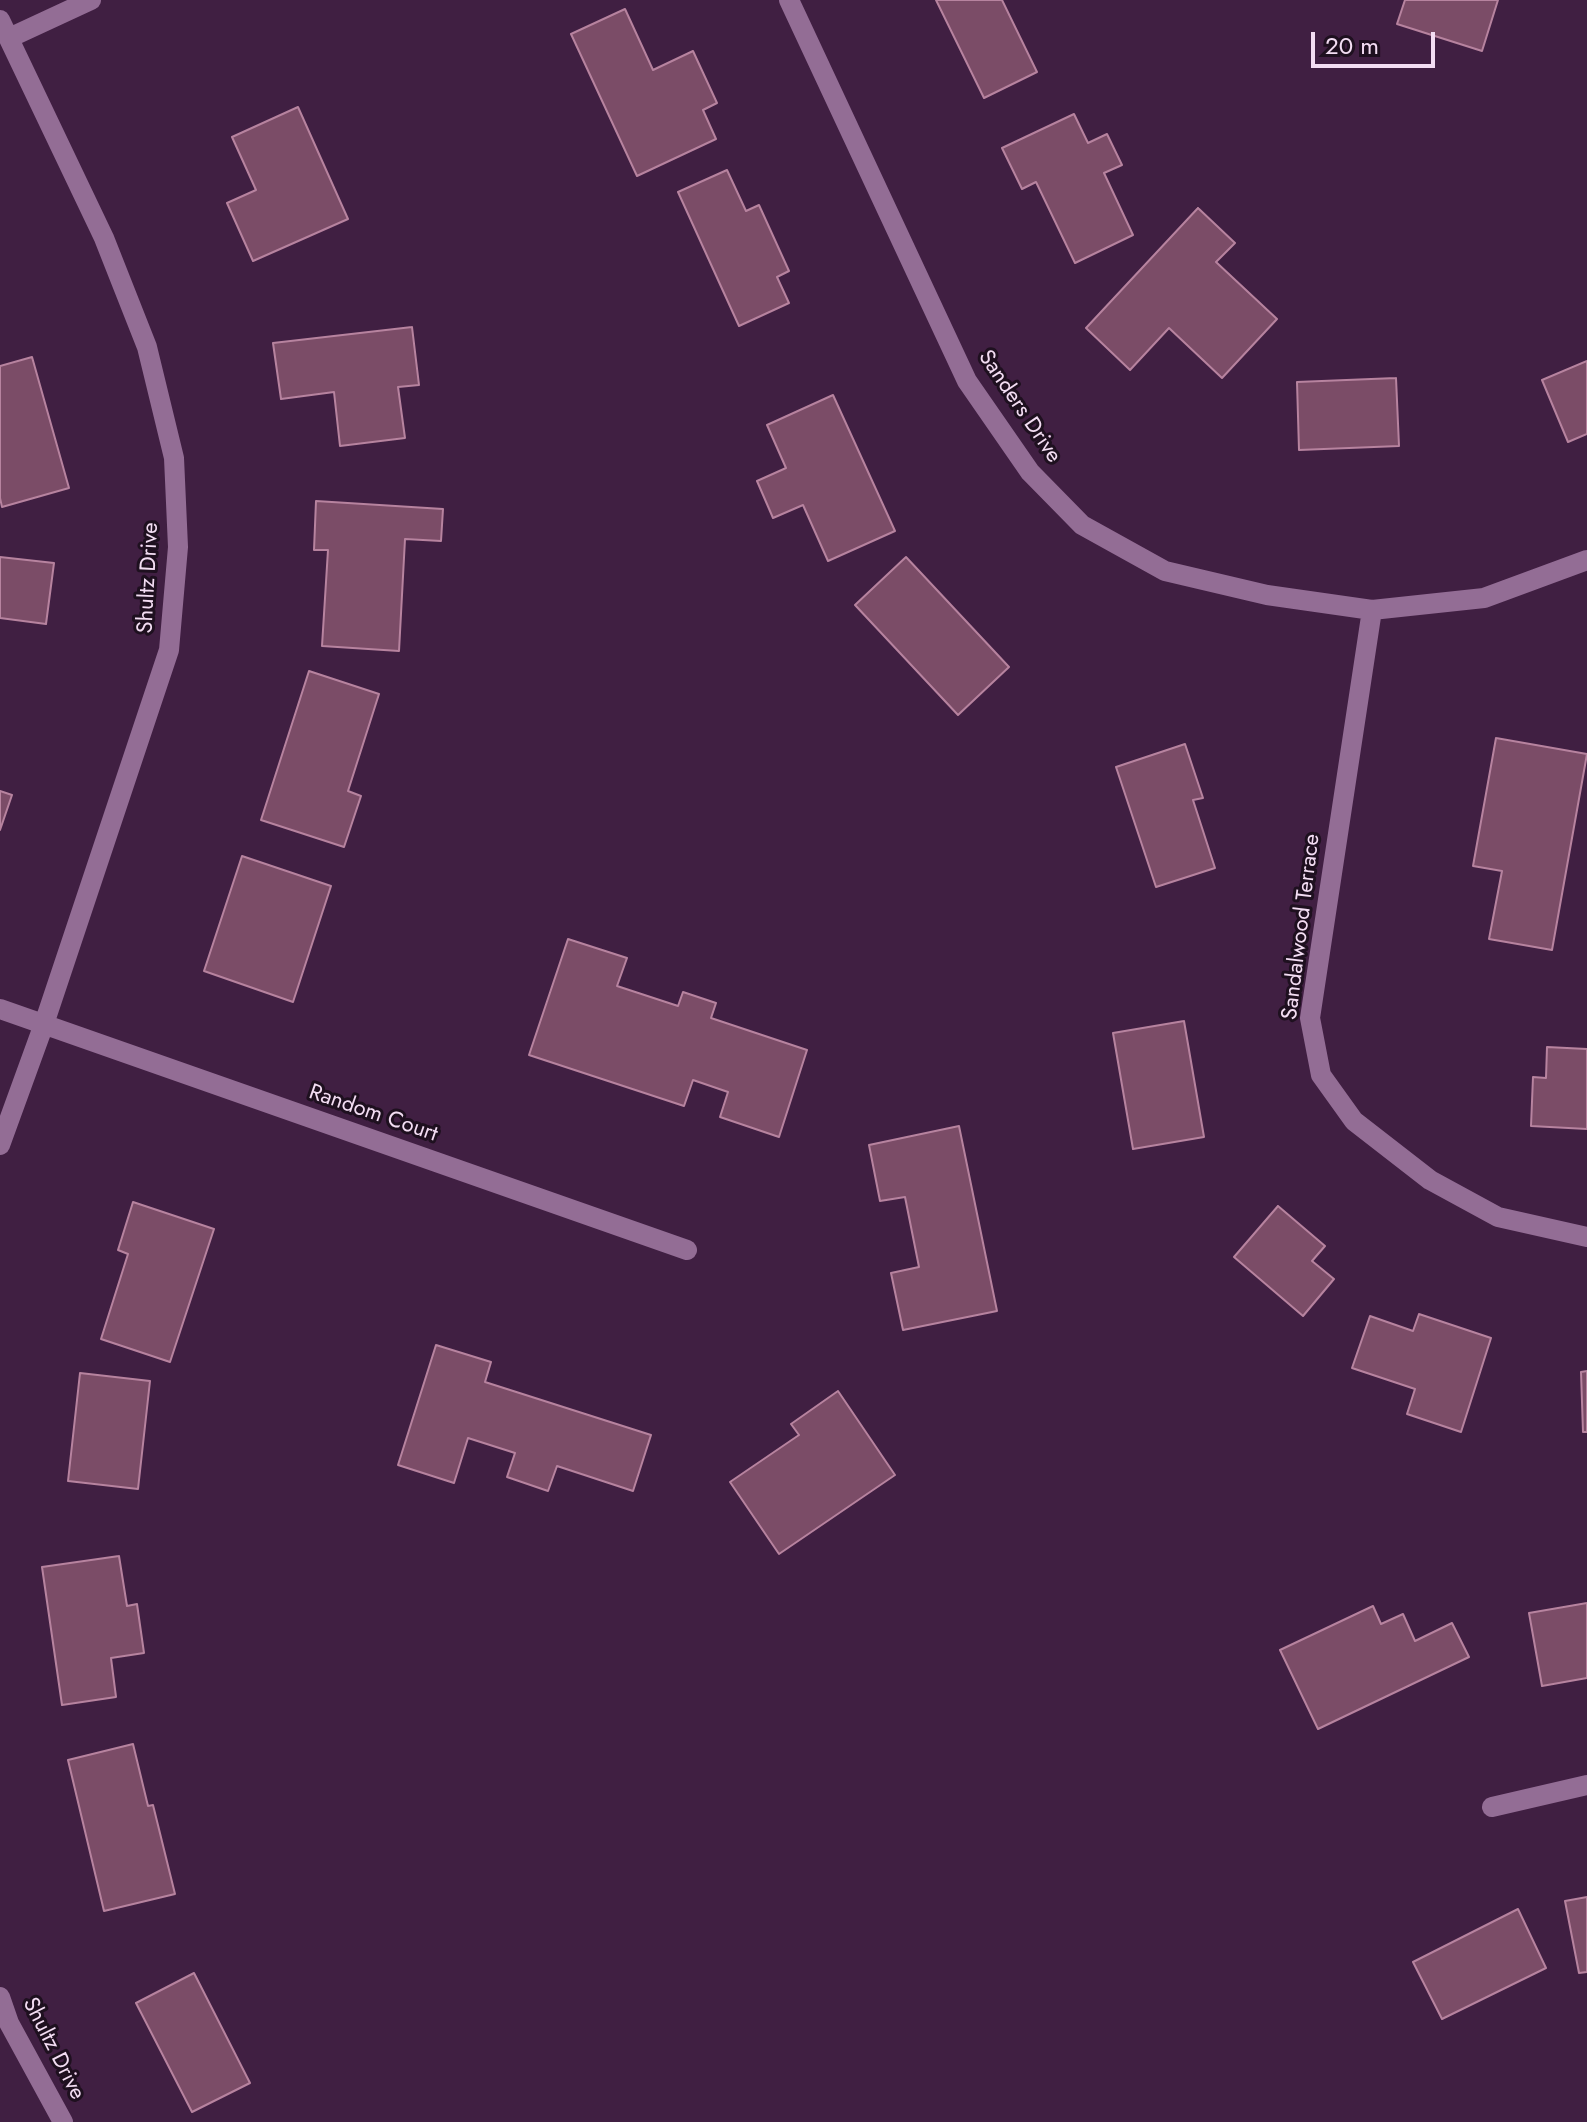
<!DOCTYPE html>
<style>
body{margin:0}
#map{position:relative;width:1587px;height:2122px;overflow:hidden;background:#401f42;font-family:Jost,sans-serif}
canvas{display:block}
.scale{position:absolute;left:1311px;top:32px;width:124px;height:36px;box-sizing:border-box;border:4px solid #f3ddf3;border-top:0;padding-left:10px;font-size:24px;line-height:28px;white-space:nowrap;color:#f3ddf3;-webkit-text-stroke:6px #1e101f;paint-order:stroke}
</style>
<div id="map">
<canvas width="1587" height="2122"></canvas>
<div class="scale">20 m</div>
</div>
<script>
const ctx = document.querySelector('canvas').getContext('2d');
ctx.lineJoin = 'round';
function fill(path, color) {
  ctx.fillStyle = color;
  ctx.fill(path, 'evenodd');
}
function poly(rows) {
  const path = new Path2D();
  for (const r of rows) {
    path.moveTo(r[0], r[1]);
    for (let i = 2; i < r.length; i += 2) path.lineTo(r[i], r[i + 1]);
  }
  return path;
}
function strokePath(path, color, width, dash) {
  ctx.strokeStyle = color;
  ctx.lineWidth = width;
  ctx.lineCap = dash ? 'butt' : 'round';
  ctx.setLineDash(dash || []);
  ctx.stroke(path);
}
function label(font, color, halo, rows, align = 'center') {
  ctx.font = font + ' Jost,sans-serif';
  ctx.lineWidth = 6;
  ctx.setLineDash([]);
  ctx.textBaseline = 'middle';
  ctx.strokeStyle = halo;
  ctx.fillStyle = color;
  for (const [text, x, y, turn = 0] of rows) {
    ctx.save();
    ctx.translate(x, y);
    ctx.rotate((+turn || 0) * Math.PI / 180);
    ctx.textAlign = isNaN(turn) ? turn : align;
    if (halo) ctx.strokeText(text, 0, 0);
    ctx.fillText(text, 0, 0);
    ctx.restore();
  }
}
const building = poly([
 [936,0,1002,0,1037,72,984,98,936,0],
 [1405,0,1498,0,1482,51,1397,24,1405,0],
 [625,9,653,70,693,51,717,103,703,110,716,139,637,176,571,34,625,9],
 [298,107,348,219,253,261,227,203,256,190,232,137,298,107],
 [1074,114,1088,143,1107,134,1122,165,1104,173,1133,235,1075,263,1036,182,1022,189,1002,148,1074,114],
 [727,170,746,211,759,205,789,271,777,277,789,303,739,326,678,192,727,170],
 [1198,208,1235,243,1216,262,1277,319,1222,378,1169,328,1130,370,1086,328,1198,208],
 [412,327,419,385,398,387,405,438,340,446,334,392,281,399,273,343,412,327],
 [32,357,69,488,2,507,0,498,0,366,32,357],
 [1587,361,1587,434,1568,442,1542,380,1587,361],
 [1396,378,1399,446,1299,450,1297,382,1396,378],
 [833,395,895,531,828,561,803,505,773,518,757,481,786,468,767,425,833,395],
 [316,501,443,509,441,541,405,539,399,651,322,646,328,550,314,550,316,501],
 [0,557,54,563,46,624,0,618,0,557],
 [906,557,1009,667,958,715,855,605,906,557],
 [309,671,379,694,348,791,361,796,344,847,261,820,309,671],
 [1496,738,1587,754,1552,950,1489,939,1502,871,1473,866,1496,738],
 [1185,744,1203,798,1193,800,1215,868,1156,887,1116,767,1185,744],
 [0,791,12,795,0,830,0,791],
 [242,856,331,886,293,1002,204,971,242,856],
 [568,939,627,958,617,986,678,1006,683,992,716,1003,711,1018,807,1050,779,1137,720,1117,728,1092,693,1080,684,1106,529,1055,568,939],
 [1184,1021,1204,1137,1133,1149,1113,1033,1184,1021],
 [1547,1047,1587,1049,1587,1129,1531,1126,1533,1077,1546,1078,1547,1047],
 [959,1126,997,1311,903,1330,891,1273,919,1267,905,1197,880,1201,869,1145,959,1126],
 [133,1202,214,1229,170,1362,101,1339,128,1254,118,1250,133,1202],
 [1278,1206,1325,1246,1312,1261,1334,1279,1303,1316,1234,1257,1278,1206],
 [1419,1314,1491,1338,1461,1432,1407,1414,1415,1389,1352,1368,1370,1316,1413,1331,1419,1314],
 [436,1345,491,1362,485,1382,651,1435,633,1491,557,1466,548,1491,507,1477,515,1453,468,1438,454,1483,398,1465,436,1345],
 [1587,1371,1587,1432,1583,1432,1581,1372,1587,1371],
 [80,1373,150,1381,138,1489,68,1481,80,1373],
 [838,1391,895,1475,779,1554,730,1482,799,1435,791,1424,838,1391],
 [119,1556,127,1606,137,1604,144,1653,111,1658,116,1697,62,1705,42,1567,119,1556],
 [1587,1603,1587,1678,1542,1686,1529,1613,1587,1603],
 [1373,1606,1381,1624,1403,1614,1415,1641,1452,1623,1469,1657,1318,1729,1280,1650,1373,1606],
 [133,1744,148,1806,153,1805,175,1894,104,1911,68,1760,133,1744],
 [1587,1897,1587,1972,1579,1973,1565,1901,1587,1897],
 [1518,1909,1546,1968,1442,2019,1413,1962,1518,1909],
 [194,1973,250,2083,192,2112,136,2003,194,1973]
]);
fill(building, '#7b4c67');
strokePath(building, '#b7839f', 2);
strokePath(poly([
 [789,0,967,381,1030,472,1082,525,1165,571,1267,595,1372,610,1484,598,1587,560],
 [0,20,104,238,147,347,174,458,178,547,169,650,44,1024,0,1145],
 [9,38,91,0],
 [1372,610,1310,1018,1321,1075,1354,1121,1430,1180,1498,1217,1587,1237],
 [0,1009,687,1250],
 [1492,1807,1587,1785],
 [0,1997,9,2023,63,2122]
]), '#936d95', 20);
label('22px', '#f3ddf3', '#1e101f', [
 ["Sanders Drive",1019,407,56],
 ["Shultz Drive",149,578,-87],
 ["Sandalwood Terrace",1302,927,-83],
 ["Random Court",373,1114,19],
 ["Shultz Drive",53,2049,63]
]);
</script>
